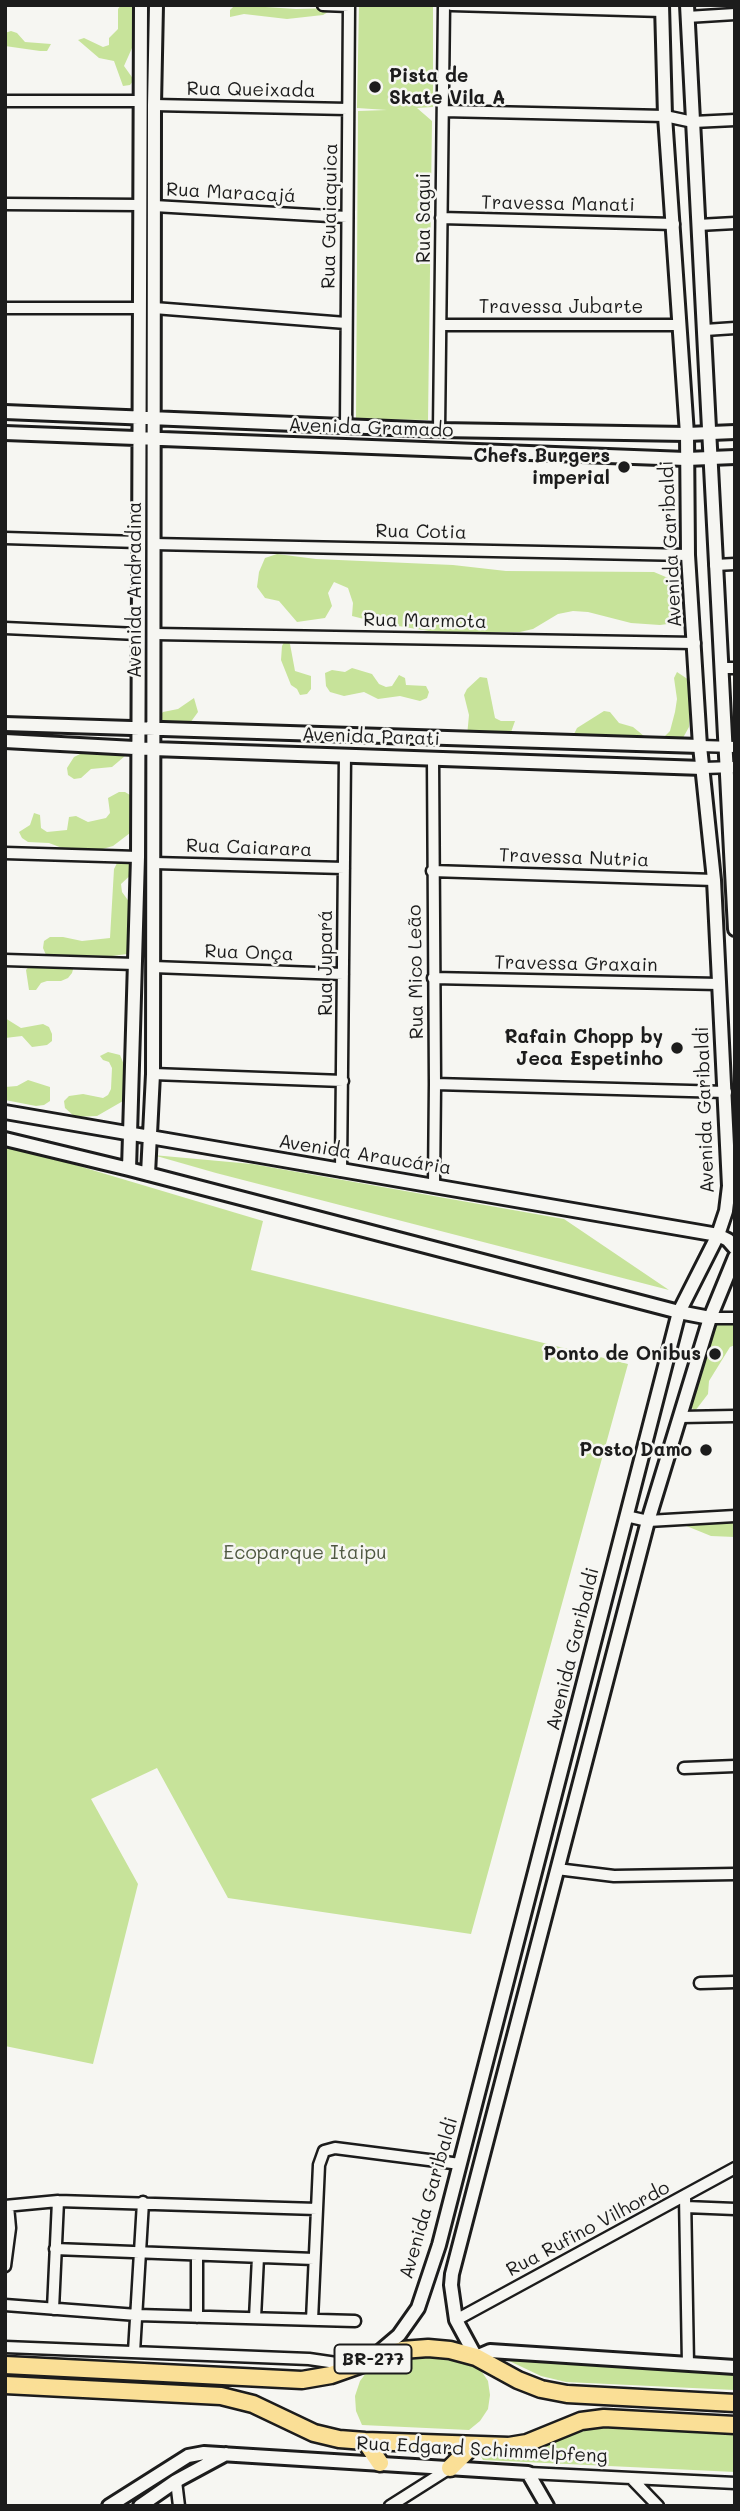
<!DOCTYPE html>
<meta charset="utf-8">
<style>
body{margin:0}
#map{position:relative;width:740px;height:2511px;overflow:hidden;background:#f6f6f2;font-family:Mali,sans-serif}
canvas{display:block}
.frame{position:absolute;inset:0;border:7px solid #1c1c1c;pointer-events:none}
</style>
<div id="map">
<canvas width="740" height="2511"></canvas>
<div class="frame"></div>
</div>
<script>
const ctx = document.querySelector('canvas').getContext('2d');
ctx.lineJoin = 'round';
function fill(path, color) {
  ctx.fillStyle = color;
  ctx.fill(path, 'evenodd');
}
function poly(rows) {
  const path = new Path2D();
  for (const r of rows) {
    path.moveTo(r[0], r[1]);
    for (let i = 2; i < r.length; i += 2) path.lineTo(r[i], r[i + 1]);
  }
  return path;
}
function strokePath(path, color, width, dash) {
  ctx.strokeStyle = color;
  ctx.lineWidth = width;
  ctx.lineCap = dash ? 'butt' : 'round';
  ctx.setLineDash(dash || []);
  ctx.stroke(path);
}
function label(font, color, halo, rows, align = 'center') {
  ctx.font = font + ' Mali,sans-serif';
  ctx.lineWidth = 5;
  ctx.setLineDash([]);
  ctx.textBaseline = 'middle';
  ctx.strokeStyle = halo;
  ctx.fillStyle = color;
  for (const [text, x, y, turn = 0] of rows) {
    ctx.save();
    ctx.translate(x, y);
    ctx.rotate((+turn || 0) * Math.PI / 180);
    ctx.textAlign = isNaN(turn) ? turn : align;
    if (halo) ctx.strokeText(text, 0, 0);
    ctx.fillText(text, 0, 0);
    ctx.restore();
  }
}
fill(poly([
 [121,5,131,5,133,8,135,28,132,48,124,66,134,80,130,85,123,86,114,61,99,58,78,40,84,38,103,47,109,45,109,38,118,29,118,9],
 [235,5,296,9,335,8,323,15,287,19,244,14,230,17,230,10],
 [359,5,433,5,433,107,417,108,432,121,428,420,356,419,358,111,387,110,357,108],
 [11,31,17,33,25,42,51,44,47,51,40,51,5,46,5,33],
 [277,554,316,559,453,565,506,571,654,572,680,583,679,610,675,623,660,625,631,623,588,612,573,611,558,614,533,629,520,632,435,632,380,623,352,616,353,603,348,588,334,582,328,593,332,606,325,618,297,622,279,601,265,598,257,587,259,572,265,558],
 [285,640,290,644,295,671,311,676,311,689,307,694,300,695,297,689,291,685,281,660,282,646],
 [352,668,372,674,379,684,386,687,392,686,399,675,405,678,406,685,426,686,429,692,427,698,420,701,400,696,378,699,364,692,344,696,330,692,326,686,325,673,332,670,345,672],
 [677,672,689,680,691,687,689,727,679,745,580,738,574,734,577,728,604,711,610,712,619,723,633,727,644,736,665,736,670,731,675,712,677,699,674,678],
 [480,677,487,678,495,718,501,721,515,721,510,735,467,736,469,715,464,695,467,689],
 [194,698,198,712,190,723,185,727,158,724,158,717,163,712,178,709],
 [108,753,125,756,112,767,91,769,81,778,74,779,68,775,67,768,74,757,80,754],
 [119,792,125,792,130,795,132,815,130,833,113,846,99,850,70,851,49,843,28,842,22,838,19,832,30,825,34,813,40,815,41,828,47,832,67,830,69,817,76,816,88,822,106,818,110,813,108,798],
 [124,862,133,864,136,870,121,884,122,892,130,903,127,954,112,956,46,955,43,948,44,941,50,937,63,937,82,941,110,938,114,869,117,863],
 [30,965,74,966,72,973,68,978,61,981,47,981,41,983,36,990,29,990,26,970],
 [5,1018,21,1028,43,1024,49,1027,52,1034,52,1041,47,1045,32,1047,22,1036,5,1038],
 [108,1052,120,1055,125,1067,123,1101,97,1116,75,1117,65,1108,64,1101,69,1096,83,1094,103,1098,108,1095,111,1089,112,1068,109,1062,103,1060,100,1056],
 [28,1080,50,1087,50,1101,44,1105,36,1106,5,1100,5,1087,17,1086],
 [5,1144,263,1221,251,1270,628,1364,471,1934,228,1898,157,1768,91,1799,138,1884,93,2064,5,2046],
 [153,1155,252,1164,564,1219,669,1290,216,1173],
 [735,1320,735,1345,730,1347,709,1381,708,1394,695,1411,690,1406,687,1400,715,1321],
 [735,1518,735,1537,711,1536,684,1525,695,1520],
 [430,2352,475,2365,480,2369,488,2381,490,2395,488,2409,480,2421,469,2430,362,2425,356,2411,355,2396,360,2381,369,2369,375,2364],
 [505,2359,735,2371,735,2390,566,2382,541,2376],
 [620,2425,735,2430,735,2472,483,2460,480,2455,507,2454,535,2448,587,2430]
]), '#c7e39a');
const minor = poly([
 [323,5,349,6],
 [452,5,662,11],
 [687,17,735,14],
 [5,101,141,101],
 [154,105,348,109],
 [443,111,665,116,693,122,735,120],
 [5,204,140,205],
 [154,206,347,217],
 [441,218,674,224],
 [698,225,735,223],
 [5,308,139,308],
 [154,308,346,323],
 [442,325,680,325],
 [705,330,735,328],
 [346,427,349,5],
 [439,430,444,5],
 [5,538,138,542],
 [153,544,688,555],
 [715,565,735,564],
 [5,628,138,634],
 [155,634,695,643],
 [721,668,735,668],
 [700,746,735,747],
 [433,758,435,1084,434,1185],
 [703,768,735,767],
 [5,853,138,857],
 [154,863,344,868],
 [432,871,714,880],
 [5,960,135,964],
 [153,967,343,974],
 [433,978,719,984],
 [153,1074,343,1081],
 [435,1084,726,1092],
 [341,1171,345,755],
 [710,1318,735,1318],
 [680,1417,735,1416],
 [626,1516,648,1521,735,1516],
 [684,1768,735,1766],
 [557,1869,614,1876,735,1874],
 [700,1983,735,1982],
 [685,2196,688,2364],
 [5,2206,58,2201,317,2209],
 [686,2207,735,2209],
 [55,2249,314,2259],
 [5,2266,10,2228,8,2206],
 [5,2305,137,2315,355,2321],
 [53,2309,58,2201],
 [197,2317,197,2255],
 [255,2318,258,2257],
 [312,2320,319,2165,324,2151,335,2148,460,2164],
 [456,2320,735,2168],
 [5,2347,309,2359,350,2365],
 [134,2352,143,2202],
 [528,2473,735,2483],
 [631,2478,658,2506],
 [176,2481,179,2506],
 [390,2506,450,2468]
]);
const tertiary = poly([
 [5,412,439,430,687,434,735,432],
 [5,433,686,459,735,457],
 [5,724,700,746],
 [5,741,153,749,703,768],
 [5,1112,718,1235],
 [5,1139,129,1169,679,1312,710,1318],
 [129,1169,138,857,141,5],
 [148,1174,153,1074,154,105,156,5],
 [476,2357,490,2351,735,2367],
 [109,2506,188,2456,204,2453,528,2473,547,2506],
 [140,2506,176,2481,226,2454]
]);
const secondary = poly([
 [687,5,735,929],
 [718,1235,728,1240,735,1248],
 [476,2357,456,2320,451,2285,452,2274,648,1521,710,1318,735,1257],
 [372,2358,399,2335,418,2308,439,2245,679,1312,718,1235,726,1211,729,1186,714,880,700,746,688,555,687,434,665,116,662,5]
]);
const trunk = poly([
 [5,2365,302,2380,331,2375,402,2350,428,2348,450,2350,476,2357,518,2380,541,2389,567,2394,735,2403],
 [5,2385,221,2396,253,2404,314,2433,339,2439,365,2441,509,2446,527,2443,581,2421,604,2418,735,2425],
 [365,2441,380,2463],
 [450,2468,472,2446]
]);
strokePath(minor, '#1c1c1c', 15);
strokePath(tertiary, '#1c1c1c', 18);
strokePath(secondary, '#1c1c1c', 18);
strokePath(trunk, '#1c1c1c', 21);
strokePath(minor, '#f6f6f2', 10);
strokePath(tertiary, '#f6f6f2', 12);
strokePath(secondary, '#f6f6f2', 12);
strokePath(trunk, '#fadf96', 16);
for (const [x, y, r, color] of [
 [375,87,7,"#1c1c1c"],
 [624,467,7,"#1c1c1c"],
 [677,1048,7,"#1c1c1c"],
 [715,1354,7,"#1c1c1c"],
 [706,1450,7,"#1c1c1c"]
]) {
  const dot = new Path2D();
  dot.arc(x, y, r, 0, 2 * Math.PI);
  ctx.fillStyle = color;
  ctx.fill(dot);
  strokePath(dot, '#f6f6f2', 2.5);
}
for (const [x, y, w] of [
 [373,2359,77]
]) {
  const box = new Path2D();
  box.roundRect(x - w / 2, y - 14.5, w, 29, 5);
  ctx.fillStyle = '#f6f6f2';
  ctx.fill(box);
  strokePath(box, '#1c1c1c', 2);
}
label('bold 18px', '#1c1c1c', null, [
 ["BR-277",373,2359]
]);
label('bold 19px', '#1c1c1c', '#f6f6f2', [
 ["Pista de",389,76,"left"],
 ["Skate Vila A",389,98,"left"],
 ["Chefs Burgers",610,456],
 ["imperial",610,478],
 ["Rafain Chopp by",663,1037],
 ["Jeca Espetinho",663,1059],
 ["Ponto de Onibus",701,1354],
 ["Posto Damo",692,1450]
], 'right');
label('19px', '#1c1c1c', '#f6f6f2', [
 ["Rua Queixada",251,90,1],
 ["Rua Maracajá",231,193,3],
 ["Travessa Manati",558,204,1],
 ["Rua Guaiaquica",330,216,-89],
 ["Rua Sagui",424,218,-90],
 ["Travessa Jubarte",561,307],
 ["Avenida Gramado",371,428,2],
 ["Rua Cotia",421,532,1],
 ["Avenida Garibaldi",671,544,-93],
 ["Avenida Andradina",135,590,-90],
 ["Rua Marmota",425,621,1],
 ["Avenida Parati",371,737,2],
 ["Rua Caiarara",249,848,2],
 ["Travessa Nutria",574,858,2],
 ["Rua Onça",249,953,2],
 ["Rua Jupará",326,963,-90],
 ["Travessa Graxain",576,964,1],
 ["Rua Mico Leão",416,972,-91],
 ["Avenida Garibaldi",705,1110,-92],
 ["Avenida Araucária",365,1155,9],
 ["Avenida Garibaldi",573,1649,-76],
 ["Avenida Garibaldi",429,2198,-74],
 ["Rua Rufino Vilhordo",588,2229,-28],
 ["Rua Edgard Schimmelpfeng",482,2450,3]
]);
label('19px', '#4f5842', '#f6f6f2', [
 ["Ecoparque Itaipu",305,1553]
]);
</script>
